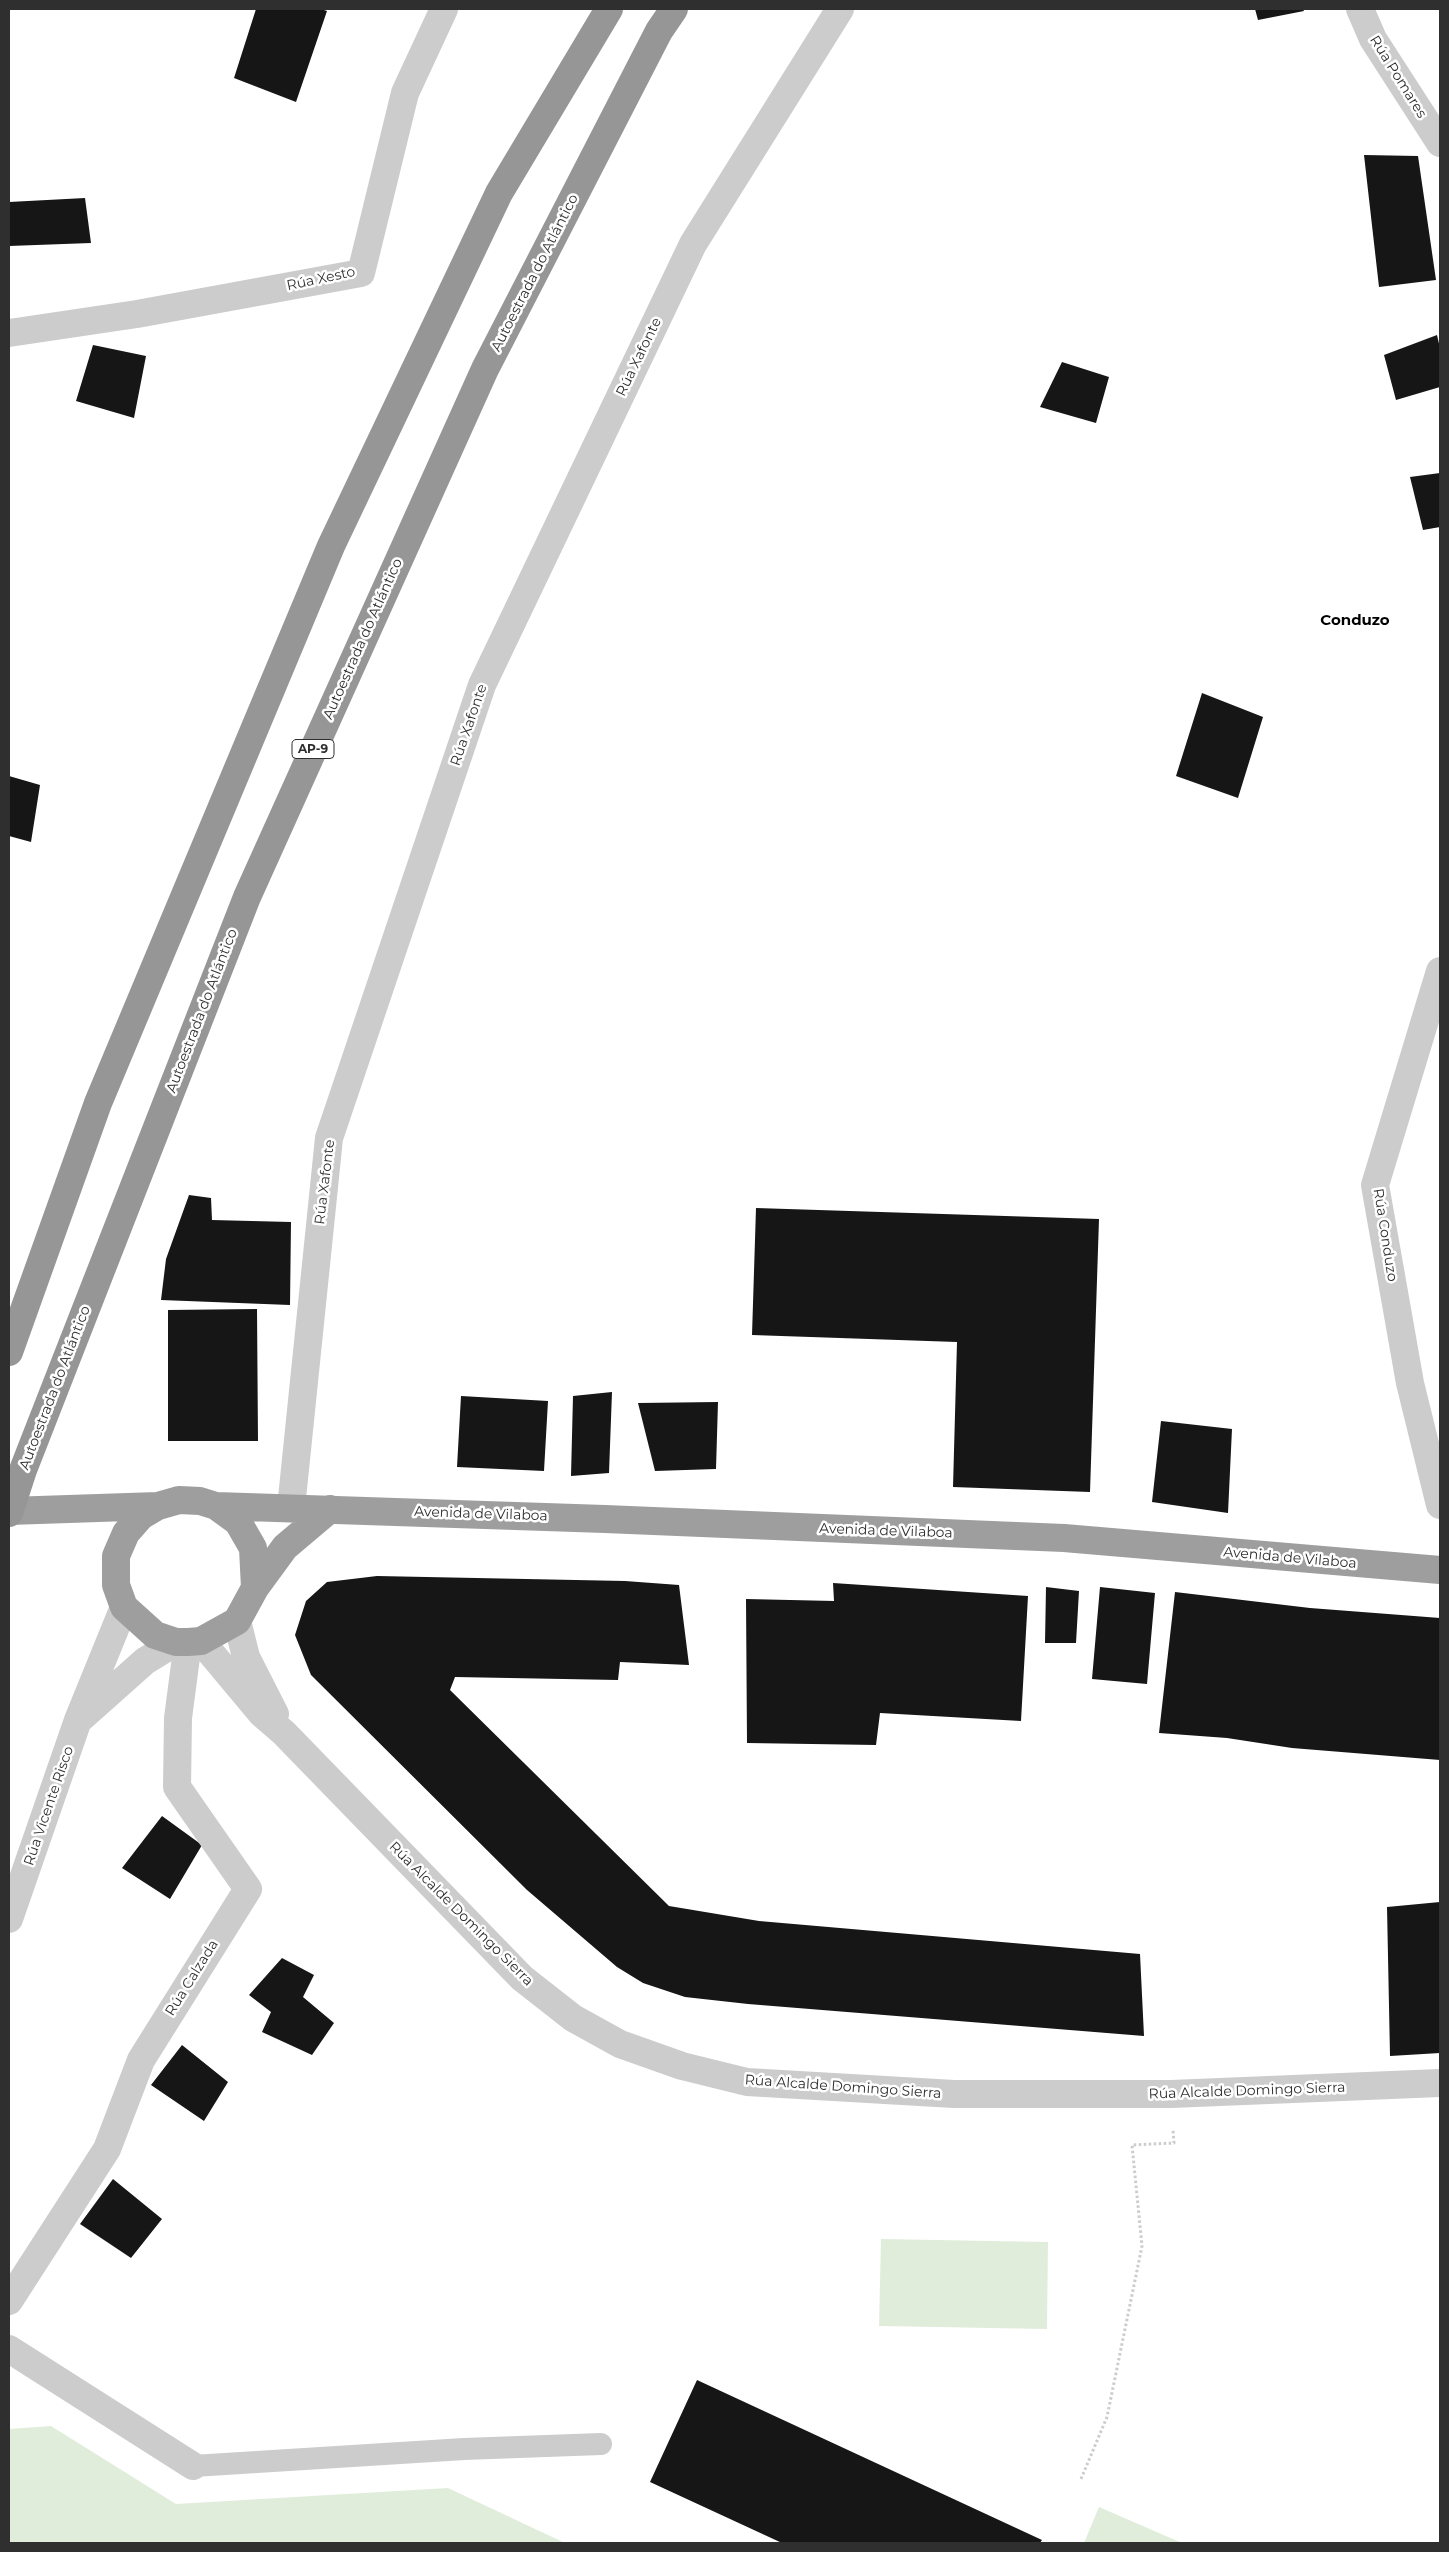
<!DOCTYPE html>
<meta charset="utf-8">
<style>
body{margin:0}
#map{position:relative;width:1449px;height:2552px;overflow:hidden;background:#fff;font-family:Montserrat,sans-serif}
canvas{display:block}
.frame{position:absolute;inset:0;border:10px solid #2f2f2f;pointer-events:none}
</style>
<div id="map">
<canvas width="1449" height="2552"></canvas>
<div class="frame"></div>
</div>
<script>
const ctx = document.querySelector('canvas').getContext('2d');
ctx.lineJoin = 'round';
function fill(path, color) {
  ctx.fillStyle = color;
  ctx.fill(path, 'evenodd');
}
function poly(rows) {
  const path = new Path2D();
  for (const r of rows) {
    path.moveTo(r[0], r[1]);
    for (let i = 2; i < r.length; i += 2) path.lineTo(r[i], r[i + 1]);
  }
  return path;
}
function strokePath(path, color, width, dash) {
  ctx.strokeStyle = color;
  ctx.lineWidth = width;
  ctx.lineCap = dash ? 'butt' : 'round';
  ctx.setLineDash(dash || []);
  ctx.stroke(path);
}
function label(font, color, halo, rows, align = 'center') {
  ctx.font = font + ' Montserrat,sans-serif';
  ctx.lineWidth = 5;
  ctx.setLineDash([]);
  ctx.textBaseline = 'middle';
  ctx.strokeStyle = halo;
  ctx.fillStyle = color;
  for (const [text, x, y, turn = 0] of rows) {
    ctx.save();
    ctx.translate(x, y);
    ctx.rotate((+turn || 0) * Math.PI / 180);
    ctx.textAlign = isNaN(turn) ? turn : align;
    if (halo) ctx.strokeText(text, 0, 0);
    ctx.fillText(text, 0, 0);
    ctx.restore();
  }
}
fill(poly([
 [881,2239,1048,2242,1047,2329,879,2326],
 [51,2426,176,2504,448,2488,565,2543,9,2543,9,2429],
 [1099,2507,1182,2543,1084,2543]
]), '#e1eddb');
fill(poly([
 [256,9,321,9,327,11,296,102,234,78],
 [1255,9,1303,9,1304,11,1258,20],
 [1364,155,1418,156,1436,280,1379,287],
 [85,198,91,243,9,246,9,202],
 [1437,335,1440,348,1440,387,1396,400,1384,355],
 [93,345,146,356,134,418,76,401],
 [1062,362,1109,377,1096,423,1040,407],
 [1440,473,1440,527,1423,530,1410,477],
 [1202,693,1263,717,1238,798,1176,776],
 [9,776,40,785,31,842,9,836],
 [189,1195,211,1198,212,1220,291,1222,290,1305,161,1300,166,1259],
 [756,1208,1099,1219,1090,1492,953,1487,957,1342,752,1335],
 [257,1309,258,1441,168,1441,168,1310],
 [612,1392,609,1473,571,1476,573,1396],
 [461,1396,548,1401,544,1471,457,1467],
 [718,1402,716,1469,655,1471,638,1403],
 [1161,1421,1232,1429,1228,1513,1152,1502],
 [377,1576,625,1581,679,1585,689,1665,620,1662,618,1680,455,1677,450,1690,669,1906,759,1921,1140,1954,1144,2036,748,2004,685,1997,643,1983,617,1967,527,1890,311,1675,295,1635,306,1601,327,1582],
 [833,1583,1028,1596,1021,1721,880,1713,876,1745,747,1743,746,1599,834,1601],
 [1046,1587,1079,1591,1076,1643,1045,1643],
 [1100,1587,1155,1593,1147,1684,1092,1679],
 [1175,1592,1310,1608,1440,1618,1440,1760,1292,1748,1227,1738,1159,1733],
 [162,1816,202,1845,170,1899,122,1868],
 [1440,1902,1440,2053,1390,2056,1387,1907],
 [282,1958,314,1975,303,1997,334,2023,312,2055,262,2032,271,2012,249,1995],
 [182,2045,228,2082,204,2121,151,2085],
 [113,2179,162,2219,131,2258,80,2224],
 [697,2380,1042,2540,1040,2543,782,2543,650,2482]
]), '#161616');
strokePath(poly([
 [1081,2479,1107,2417,1142,2246,1132,2145,1174,2143,1173,2130]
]), '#ccc', 3, [2.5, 2.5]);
strokePath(poly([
 [193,2466,464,2449,601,2444]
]), '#ccc', 22);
strokePath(poly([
 [1360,9,1373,39,1440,143],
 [9,333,137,314,361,273,405,93,444,9],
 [1440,971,1375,1185,1410,1383,1440,1505],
 [291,1508,329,1138,482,685,693,244,840,9],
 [237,1621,246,1657,275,1714],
 [201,1641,262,1714,284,1733,522,1978,573,2018,620,2044,682,2066,747,2082,954,2094,1171,2094,1440,2083],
 [81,1718,145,1661,176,1642],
 [9,1919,78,1720,124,1607],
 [9,2301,107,2149,141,2060,248,1889,177,1787,178,1718,188,1642],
 [9,2349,193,2466]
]), '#ccc', 28);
strokePath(poly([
 [158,1506,141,1516,126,1533,116,1556,116,1585,124,1607,155,1635,176,1642,188,1642,201,1641,237,1621,255,1588,253,1548,238,1522,216,1506],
 [9,1511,158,1506,179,1500,200,1501,216,1506,605,1519,1064,1538,1440,1570],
 [255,1588,285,1547,330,1509]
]), '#9e9e9e', 28);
strokePath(poly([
 [9,1352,98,1103,331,546,499,193,609,9],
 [9,1513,23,1470,247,897,485,369,659,31,674,9]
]), '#969696', 28);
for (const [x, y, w] of [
 [313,749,42]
]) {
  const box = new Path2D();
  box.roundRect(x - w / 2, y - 9.5, w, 19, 4);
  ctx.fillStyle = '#fff';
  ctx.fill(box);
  strokePath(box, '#2f2f2f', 1);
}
label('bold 12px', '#2f2f2f', null, [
 ["AP-9",313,749]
]);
label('14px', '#2f2f2f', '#fff', [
 ["Rúa Pomares",1398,77,58],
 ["Autoestrada do Atlántico",535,273,-63],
 ["Rúa Xesto",321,279,-12],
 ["Rúa Xafonte",639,357,-64],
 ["Autoestrada do Atlántico",363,639,-66],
 ["Rúa Xafonte",469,725,-71],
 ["Autoestrada do Atlántico",202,1011,-69],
 ["Rúa Xafonte",325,1182,-83],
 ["Rúa Conduzo",1385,1235,81],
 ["Autoestrada do Atlántico",55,1388,-69],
 ["Avenida de Vilaboa",481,1514,2],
 ["Avenida de Vilaboa",886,1531,2],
 ["Avenida de Vilaboa",1290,1558,5],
 ["Rúa Vicente Risco",49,1806,-71],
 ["Rúa Alcalde Domingo Sierra",461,1914,45],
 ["Rúa Calzada",192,1978,-58],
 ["Rúa Alcalde Domingo Sierra",843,2087,4],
 ["Rúa Alcalde Domingo Sierra",1247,2091,-2]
]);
label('bold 15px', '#000', '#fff', [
 ["Conduzo",1355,621]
]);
</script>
